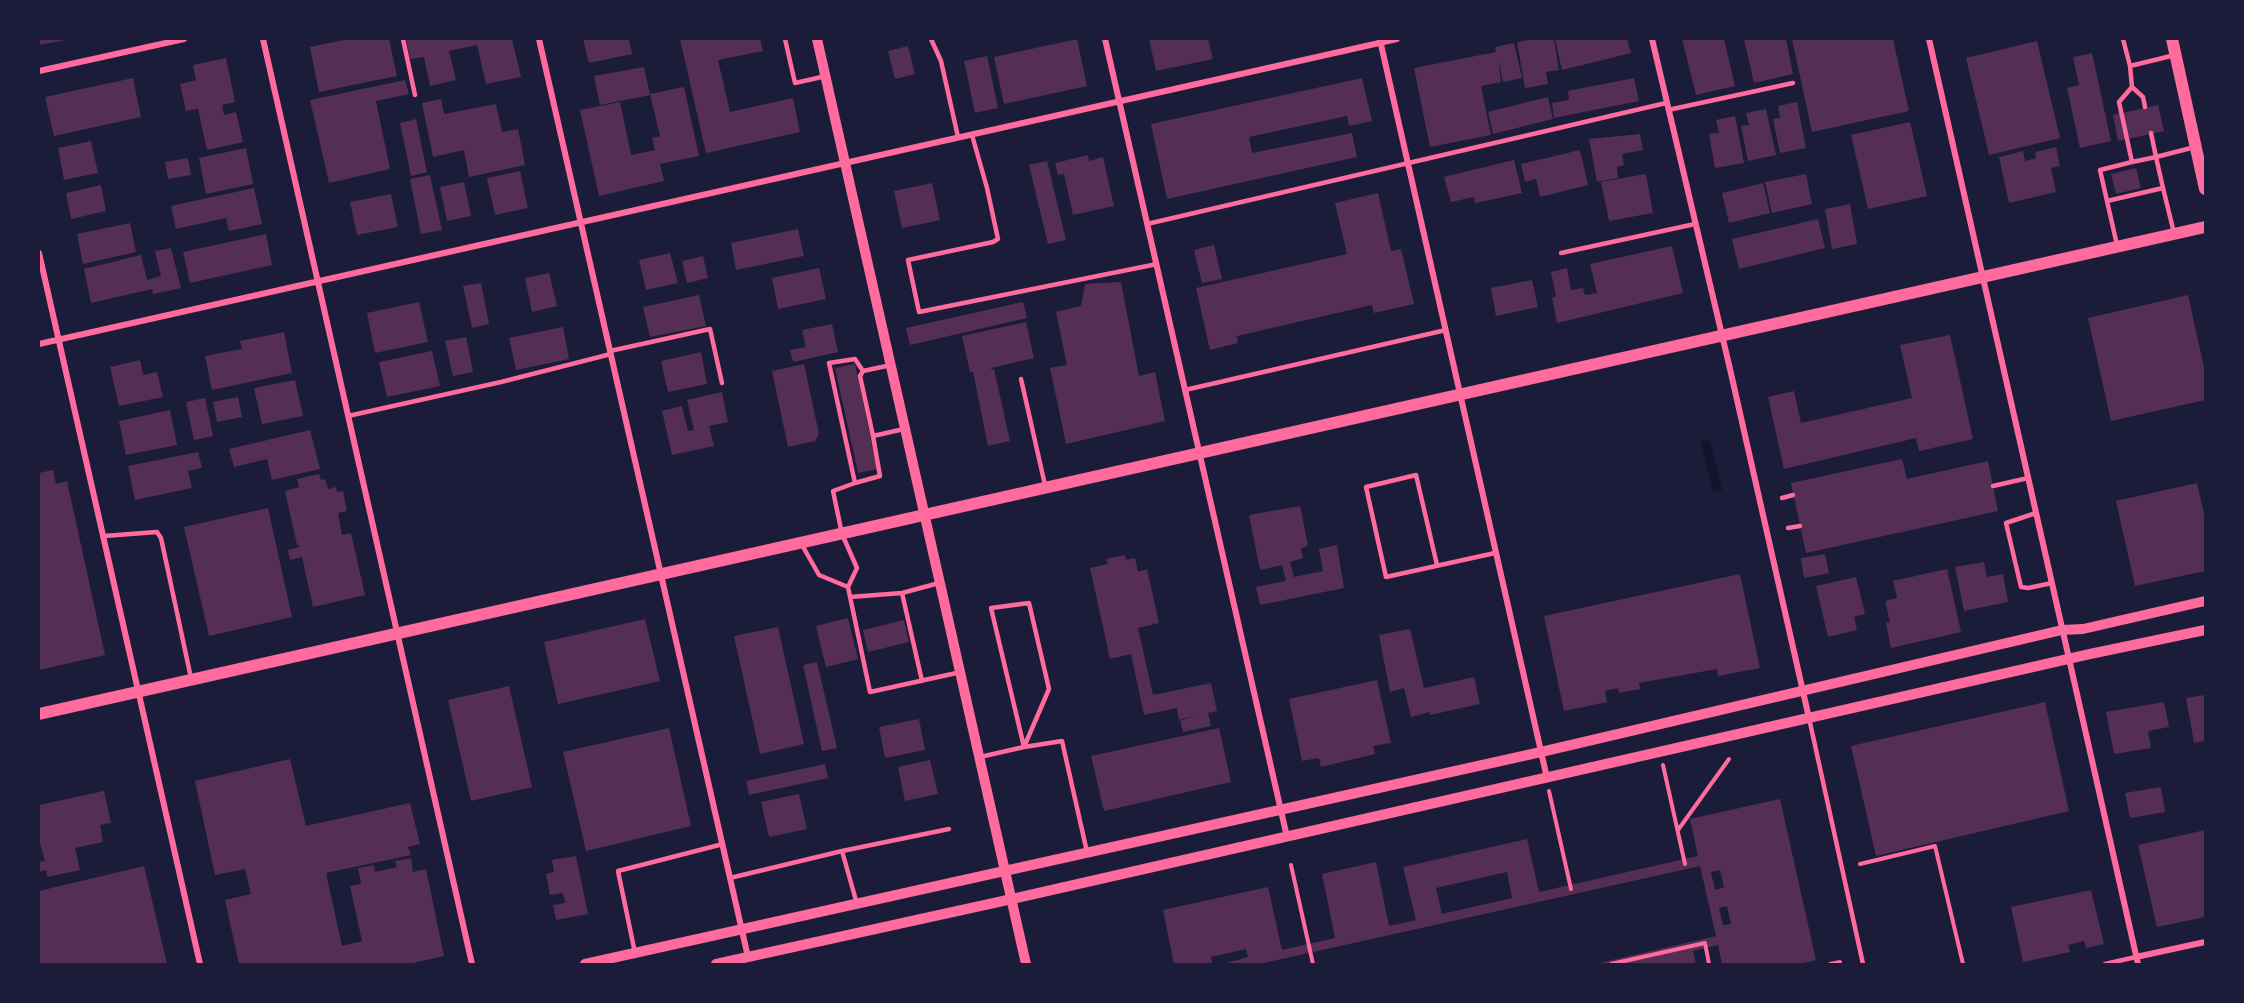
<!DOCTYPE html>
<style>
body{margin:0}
#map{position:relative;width:2244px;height:1003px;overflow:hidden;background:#1b1b3a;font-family:Overpass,sans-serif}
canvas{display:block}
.frame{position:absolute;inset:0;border:40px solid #1b1b3a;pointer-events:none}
</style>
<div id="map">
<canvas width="2244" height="1003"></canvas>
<div class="frame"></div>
</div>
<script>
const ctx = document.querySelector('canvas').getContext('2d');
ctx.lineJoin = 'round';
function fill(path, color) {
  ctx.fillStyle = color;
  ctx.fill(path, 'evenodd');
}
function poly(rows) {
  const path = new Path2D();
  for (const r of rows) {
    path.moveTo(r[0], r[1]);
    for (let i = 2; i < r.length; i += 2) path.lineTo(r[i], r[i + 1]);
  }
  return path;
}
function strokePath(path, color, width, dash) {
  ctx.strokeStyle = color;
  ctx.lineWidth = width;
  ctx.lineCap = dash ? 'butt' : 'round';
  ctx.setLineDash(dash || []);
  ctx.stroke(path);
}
fill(poly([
 [1710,440,1722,490,1713,492,1701,442]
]), '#12122b');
fill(poly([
 [39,39,65,39,65,40,39,45],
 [349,39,389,39,397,76,319,92,310,47],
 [406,39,512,39,521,77,486,84,477,45,449,51,456,80,430,86,424,57,410,59],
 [583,39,629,39,632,54,589,63],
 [680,39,760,39,763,51,718,60,730,112,793,98,800,132,706,153],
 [1077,39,1087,86,1004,104,994,57],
 [1149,39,1208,39,1213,59,1156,71],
 [1534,39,1554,39,1559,70,1546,72,1548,84,1525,88,1517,42],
 [1555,39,1627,39,1631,53,1562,70],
 [1682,39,1724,39,1735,86,1696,95],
 [1744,39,1786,39,1793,74,1754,83],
 [1792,39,1893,39,1909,111,1812,132],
 [2037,41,2060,138,1989,155,1966,58],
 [1514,43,1522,78,1503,82,1498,58,1501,82,1481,86,1491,135,1430,147,1414,68,1496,52,1495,47],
 [908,46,915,74,895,79,888,51],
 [2092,53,2111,141,2080,148,2067,88,2079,85,2073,57],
 [987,56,998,108,975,113,964,61],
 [226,58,235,102,222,105,224,115,236,112,243,142,207,150,198,109,186,111,180,84,196,80,193,65],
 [644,67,650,95,600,105,594,76],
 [133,78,141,117,54,136,45,97],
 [1362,78,1372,121,1349,126,1347,116,1249,137,1252,153,1352,133,1357,157,1167,199,1151,124],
 [1634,78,1639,101,1554,118,1552,103,1569,100,1568,91],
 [405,80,409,94,376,101,390,169,329,183,310,100],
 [684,87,699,156,660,164,664,181,599,196,580,110,620,102,631,155,655,150,652,138,660,136,650,94],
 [1548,97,1553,119,1493,134,1488,112],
 [441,99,444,114,496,104,502,132,518,129,525,165,469,177,464,150,433,157,422,103],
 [1797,102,1806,148,1780,153,1773,119,1780,118,1778,106],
 [2158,105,2164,131,2118,141,2113,115],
 [1766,109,1776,155,1748,161,1741,126,1749,125,1746,113],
 [1735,116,1744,163,1715,168,1709,134,1719,133,1716,120],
 [416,119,427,172,411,176,400,123],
 [1910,122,1927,196,1868,209,1851,135],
 [1640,134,1643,150,1622,154,1624,165,1617,167,1618,178,1597,182,1589,139],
 [91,141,98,173,64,180,58,148],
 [2056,147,2060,166,2051,168,2056,192,2009,203,1999,157,2023,151,2025,161,2036,158,2035,152],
 [246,148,253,184,206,194,199,158],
 [1580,150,1588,185,1540,197,1536,179,1525,182,1521,164],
 [1088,155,1089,161,1103,157,1114,206,1073,215,1064,174,1058,175,1055,163],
 [188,158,191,175,168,179,165,162],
 [1514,160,1522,193,1475,203,1474,197,1451,202,1444,177],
 [1047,161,1066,240,1048,244,1029,165],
 [2136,168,2141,188,2116,194,2111,174],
 [520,171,528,208,495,215,487,178],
 [1646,174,1653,213,1609,221,1601,182],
 [1806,174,1812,204,1772,213,1765,182],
 [430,175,442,230,421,234,410,179],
 [464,182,471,216,447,221,440,187],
 [932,183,940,220,902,228,894,191],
 [1763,183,1770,213,1729,223,1722,193],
 [101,185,106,211,71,219,66,193],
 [254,188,262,224,229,231,226,218,176,229,171,206],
 [1378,193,1391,251,1401,249,1414,304,1374,313,1372,305,1237,336,1238,343,1210,350,1196,288,1347,254,1335,203],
 [391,194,398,227,357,235,350,202],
 [1850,204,1857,244,1832,249,1825,209],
 [1818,219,1825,248,1739,269,1732,239],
 [130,223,136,252,83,264,77,234],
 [798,229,804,256,736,270,731,243],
 [266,234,272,265,190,283,183,252],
 [1214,245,1222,279,1202,283,1194,250],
 [1672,246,1683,293,1557,323,1552,298,1556,296,1551,272,1567,268,1571,290,1583,288,1585,295,1597,293,1590,264],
 [171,248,181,288,153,294,152,289,91,303,84,269,141,255,147,280,161,276,155,251],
 [670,253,678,283,646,290,639,260],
 [703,256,708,278,687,283,682,261],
 [819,268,826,299,778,309,772,278],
 [549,273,557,306,532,312,525,278],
 [1532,280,1538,307,1496,316,1491,288],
 [1121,282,1139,376,1155,372,1165,421,1066,444,1050,368,1067,365,1056,312,1081,306,1085,284],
 [481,283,489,324,472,328,463,286],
 [699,295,706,326,650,337,643,307],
 [2188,295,2205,372,2205,400,2111,421,2088,318],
 [419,302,428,342,375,353,367,313],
 [1023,302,1027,318,910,345,906,328],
 [1026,322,1034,358,991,368,992,370,994,369,1010,441,988,446,973,372,970,372,962,336],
 [832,324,838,352,793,362,790,350,806,347,802,330],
 [563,327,569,359,516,370,509,338],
 [284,332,292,373,212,390,205,356,242,349,240,341],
 [1950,335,1973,439,1919,451,1916,438,1784,469,1768,397,1794,391,1801,423,1912,398,1900,345],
 [466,337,473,372,453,376,445,341],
 [432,351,440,386,387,397,379,362],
 [701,352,707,384,668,392,661,361],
 [140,360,143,375,157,372,163,397,119,406,110,367],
 [804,364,819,434,815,441,788,447,772,371],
 [855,364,877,469,858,473,835,368],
 [295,380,303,416,262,424,254,388],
 [722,392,728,422,709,426,714,446,672,455,662,411,682,406,688,431,694,430,687,400],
 [238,397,242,417,217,422,213,402],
 [205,398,213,436,194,440,186,402],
 [170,410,177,445,126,455,119,421],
 [310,430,320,469,272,480,267,459,234,467,229,449],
 [198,452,202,468,188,471,192,488,135,500,128,466],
 [1902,459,1907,479,1988,461,1998,511,1806,553,1791,483],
 [53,470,56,484,67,481,105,655,39,670,39,473],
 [319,474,321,480,325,479,328,489,336,487,337,492,343,491,347,511,338,513,342,535,351,533,365,595,313,607,302,557,290,560,288,550,300,547,299,545,297,545,285,491,299,487,297,479],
 [2197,483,2205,518,2205,571,2135,586,2116,501],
 [1300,506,1308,545,1301,549,1303,558,1290,562,1294,577,1323,571,1319,549,1337,545,1344,588,1260,605,1256,587,1286,581,1282,565,1260,570,1249,515],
 [268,508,292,617,209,636,184,527],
 [1825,554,1829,573,1804,578,1801,558],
 [1125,555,1126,560,1135,558,1138,572,1147,569,1159,623,1138,628,1153,695,1211,683,1217,711,1208,713,1211,726,1183,732,1180,721,1195,716,1179,720,1177,708,1144,715,1131,654,1110,659,1090,568,1108,564,1106,559],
 [1984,562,1987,577,2003,574,2008,602,1964,611,1955,567],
 [1947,569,1961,632,1891,648,1886,623,1890,622,1885,601,1897,598,1893,581],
 [1740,574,1760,668,1718,676,1717,669,1639,683,1640,689,1619,693,1618,688,1605,691,1607,702,1564,711,1544,616],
 [1856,577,1865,614,1854,617,1857,630,1828,637,1816,586],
 [848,618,858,659,826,667,816,626],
 [645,619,660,681,558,704,544,642],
 [904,620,909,642,868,652,863,630],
 [778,627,804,744,760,754,734,636],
 [1410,629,1424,688,1474,677,1480,704,1430,715,1429,712,1411,717,1404,688,1390,692,1379,635],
 [817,662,837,748,822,751,803,665],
 [1377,680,1391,743,1373,746,1375,754,1321,767,1319,758,1302,761,1289,699],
 [509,686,532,787,471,801,448,700],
 [2205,695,2205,741,2194,743,2186,698],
 [2045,702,2069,811,1876,856,1851,746],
 [2164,702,2169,727,2148,731,2151,748,2114,754,2106,712],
 [919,719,925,750,885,758,879,727],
 [669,728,691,826,586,851,563,752],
 [1219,728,1231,782,1104,811,1091,756],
 [290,759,306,826,410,803,420,844,408,847,411,855,326,873,342,946,362,941,350,886,361,884,358,868,374,865,375,872,397,867,395,861,411,858,413,872,426,869,444,956,408,964,239,964,225,900,251,894,245,869,215,875,195,781],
 [930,760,938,794,905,801,898,767],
 [825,764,828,778,749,795,746,781],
 [2161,787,2165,812,2130,818,2125,793],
 [104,791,111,823,100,825,103,842,75,848,80,870,47,877,46,870,39,872,39,862,45,861,39,840,39,805],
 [799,794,807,829,769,837,761,802],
 [1780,799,1816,960,1800,964,1722,964,1718,945,1693,951,1696,964,1595,964,1716,936,1700,866,1259,964,1223,964,1248,957,1246,949,1211,957,1212,964,1174,964,1163,910,1268,887,1282,950,1335,938,1322,874,1376,862,1389,926,1416,920,1403,867,1527,839,1539,892,1698,856,1690,819],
 [1720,870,1724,887,1715,890,1711,872],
 [1507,872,1512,898,1442,914,1436,888],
 [1727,906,1731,924,1723,925,1719,908],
 [2205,830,2205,917,2157,927,2138,845],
 [576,856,588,914,556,920,553,905,565,903,563,893,550,895,546,874,554,872,552,860],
 [144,866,167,964,41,964,39,956,39,891],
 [2091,890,2104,944,2086,948,2084,941,2068,945,2070,952,2023,962,2011,907]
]), '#542f53');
strokePath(poly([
 [1663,765,1685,864],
 [1549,791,1571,889],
 [1678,830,1729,759],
 [1860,864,1935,846,1963,964],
 [1291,865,1313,964],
 [1611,964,1705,943,1709,964],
 [1830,964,1840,962]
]), '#ff6b9d', 4);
strokePath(poly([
 [403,39,415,95],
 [785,39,795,83,826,76],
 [931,39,941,61,958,137],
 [2123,39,2130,66],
 [2132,87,2143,97,2145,107],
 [1668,110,1793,83],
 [2151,133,2156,157,2132,162,2119,102,2132,87,2130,66,2175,55],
 [972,135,987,188,998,239,993,242,908,260,919,312,1157,264],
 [2163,188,2156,157,2195,147],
 [2107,201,2100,170,2132,162],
 [1147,224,1666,103],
 [2117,245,2107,201,2163,188,2174,233],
 [1561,253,1695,224],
 [610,351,710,329,722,383],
 [891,365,863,371,855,359,829,363,855,483,833,491,842,534,857,568,848,587,870,692,961,672],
 [863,371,860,376,873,436],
 [1021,379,1045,485],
 [1185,390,1446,330],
 [348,416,501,382,611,354],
 [855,483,880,476,873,436,904,429],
 [1993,486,2028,478],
 [1782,498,1793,495],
 [2036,513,2006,523,2021,587,2028,588,2052,583],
 [1788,528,1800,526],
 [104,536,157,532,161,538,191,678],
 [802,545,819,575,848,587],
 [1437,565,1416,475,1366,487,1386,577,1495,553],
 [902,593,922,681],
 [850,597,902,593,939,583],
 [1809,718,1863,964],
 [1024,747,1062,741,1087,852],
 [980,757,1024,747,991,608,1029,603,1049,689,1024,747],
 [730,878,842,851],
 [857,904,842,851,949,829],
 [635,953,618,871,723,844],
 [2105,964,2136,957]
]), '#ff6b9d', 4.5);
strokePath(poly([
 [263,39,472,964],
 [539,39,748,957],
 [1105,39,1287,837],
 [1652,39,1730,369,1809,718],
 [1929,39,2138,964],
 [1380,40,1547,778],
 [39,71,184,39],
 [39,253,200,964],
 [39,344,1397,39],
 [2136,957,2205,942]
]), '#ff6b9d', 6);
strokePath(poly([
 [817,39,1026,964],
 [585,964,1541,752,2062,630,2083,629,2205,601],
 [716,964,1012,899,2090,654,2205,630]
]), '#ff6b9d', 10);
strokePath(poly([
 [2172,39,2205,189],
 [39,714,2205,227]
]), '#ff6b9d', 12);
</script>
